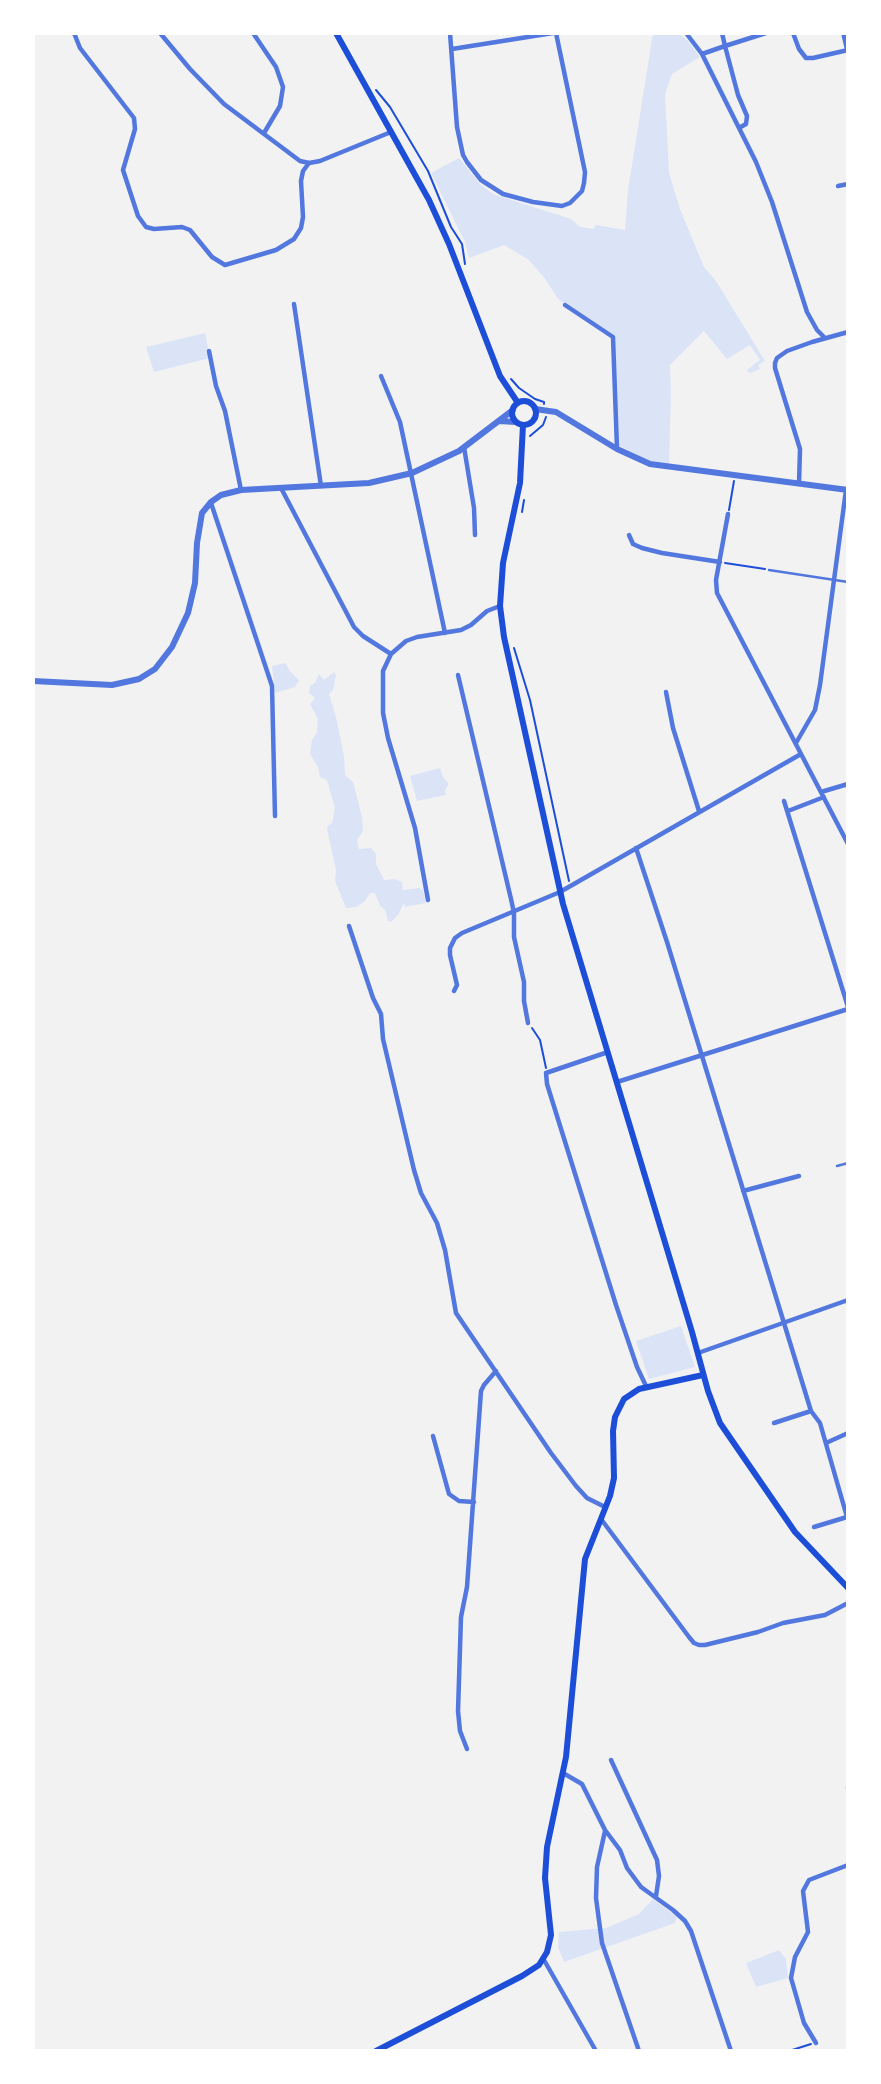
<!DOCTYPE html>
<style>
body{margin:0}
#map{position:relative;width:881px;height:2084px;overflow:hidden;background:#f2f2f2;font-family:"Public Sans",sans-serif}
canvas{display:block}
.frame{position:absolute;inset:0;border:35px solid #fff;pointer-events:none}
</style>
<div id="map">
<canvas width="881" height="2084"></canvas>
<div class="frame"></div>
</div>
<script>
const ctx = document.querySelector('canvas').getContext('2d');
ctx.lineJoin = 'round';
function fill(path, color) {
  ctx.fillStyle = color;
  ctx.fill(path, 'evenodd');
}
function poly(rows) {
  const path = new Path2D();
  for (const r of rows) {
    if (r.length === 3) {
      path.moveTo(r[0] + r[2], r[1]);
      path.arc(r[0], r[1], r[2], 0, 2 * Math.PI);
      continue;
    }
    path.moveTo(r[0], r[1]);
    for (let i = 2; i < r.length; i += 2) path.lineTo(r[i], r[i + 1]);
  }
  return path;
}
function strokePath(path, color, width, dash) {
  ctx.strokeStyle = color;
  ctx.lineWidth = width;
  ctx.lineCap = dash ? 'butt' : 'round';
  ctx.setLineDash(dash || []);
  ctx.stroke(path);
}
fill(poly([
 [653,33,679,33,689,42,700,57,672,74,665,94,669,173,680,209,704,267,716,281,765,361,758,365,760,369,750,373,748,372,747,370,760,360,750,345,727,359,704,331,670,365,671,391,669,463,649,461,618,445,615,340,609,332,558,299,546,280,529,260,504,245,469,258,465,242,431,173,459,158,481,185,493,194,571,219,580,227,593,229,596,225,625,230,628,190],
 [205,333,210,358,154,372,146,347],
 [286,663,289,670,299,680,295,687,275,693,272,666],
 [334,672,336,675,333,690,329,694,336,717,344,756,345,775,353,782,362,817,363,831,357,840,359,849,371,848,376,854,376,864,384,880,395,879,402,882,403,894,403,890,419,888,423,890,426,903,405,907,404,903,398,915,391,922,388,921,385,910,380,906,375,893,370,893,365,901,356,907,346,908,335,881,336,870,327,829,328,826,332,823,335,808,327,780,320,777,318,767,310,754,312,740,317,732,318,719,310,704,315,698,309,693,310,686,315,683,319,674,324,680],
 [440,768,443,777,449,784,445,790,446,795,417,801,410,776],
 [681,1326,695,1367,649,1379,636,1341],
 [653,1899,677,1917,675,1923,564,1962,558,1947,559,1932,606,1928,639,1914],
 [779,1950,786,1959,788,1978,756,1987,746,1963]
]), '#dbe4f7');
strokePath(poly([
 [376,90,390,107,428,171,451,227,462,244,465,264],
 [511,379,519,388,535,399,544,402,544,404],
 [530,436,543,425,546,417],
 [729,510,734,481],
 [522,512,524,500],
 [725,563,765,569],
 [514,648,530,700,569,881],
 [532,1028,540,1040,546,1068],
 [789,2051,811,2044]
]), '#1d4ed8', 2);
strokePath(poly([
 [769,570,848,582],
 [837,1166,848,1163]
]), '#5277de', 2.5);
strokePath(poly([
 [74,33,80,48,134,118,135,129,123,170,138,216,146,227,154,229,182,227,190,230,212,257,225,265,276,250,294,239,301,228,303,217,301,181,303,171,309,163],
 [160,33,190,69,224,104,300,161,309,163,320,161,391,132],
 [253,33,276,67,283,87,280,106,264,133],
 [450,33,457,127,463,155,467,162,481,180,503,194,533,202,562,206,570,203,582,191,584,183,585,172,556,33],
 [686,33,702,54,756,162,772,202,807,312,817,330,825,338],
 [793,33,799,49,806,58,813,58,848,50],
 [452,49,553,33],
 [702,54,725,46,722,33],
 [739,128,746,124,747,116,738,95,725,46,766,33],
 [838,186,848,184],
 [294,304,321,486],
 [565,305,613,337,617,449],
 [209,351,216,386,225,411,241,490],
 [381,376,400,422,445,633],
 [464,447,474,508,475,535],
 [799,484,800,449,775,368,775,363,777,358,787,351,812,342,848,332],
 [281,488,354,627,363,636,391,654],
 [211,503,272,686,275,816],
 [728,514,716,580,717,593,848,844],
 [629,535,633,544,642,548,662,553,720,562],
 [458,675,511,899,514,913,514,937,524,982,524,1001,528,1023],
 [666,692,673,728,699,811],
 [796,743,815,710,820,685,846,490],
 [821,792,848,784],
 [784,801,848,1007],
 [788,811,824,797],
 [636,848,667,942,811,1411,820,1423,847,1517,814,1527],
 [428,900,415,828,388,738,383,713,383,671,391,654,406,641,417,637,461,630,471,625,487,611,500,606],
 [349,926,373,998,381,1014,383,1039,414,1170,421,1193,437,1223,445,1250,456,1313,551,1453,576,1486,587,1498,605,1507],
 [454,991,457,985,450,955,450,948,455,938,462,933,560,892,801,754],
 [608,1052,546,1073,547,1084,616,1305,637,1367,646,1386],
 [617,1082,848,1009],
 [743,1191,799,1176],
 [698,1353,848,1300],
 [774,1423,811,1411],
 [433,1436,449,1494,459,1501,474,1502],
 [826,1443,848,1433],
 [601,1519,689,1637,694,1643,699,1645,705,1645,758,1632,783,1623,825,1615,848,1603],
 [467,1749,460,1731,458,1711,461,1617,467,1587,481,1391,484,1385,496,1371],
 [611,1760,657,1860,659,1876,656,1896],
 [563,1773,582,1784,605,1830,620,1850,627,1868,641,1887,673,1910,685,1921,691,1931,731,2051],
 [848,1787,848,1788],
 [605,1831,597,1867,596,1898,602,1943,639,2051],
 [544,1960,596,2051],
 [816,2043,804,2023,791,1978,795,1957,808,1932,803,1891,809,1880,848,1865]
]), '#5277de', 4.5);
strokePath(poly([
 [844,33,848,50],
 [535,409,556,412,617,449,650,464,848,490],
 [499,421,516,422],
 [33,681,112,685,139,679,155,669,172,647,188,613,195,583,197,543,202,513,211,502,221,495,241,490,369,483,412,473,459,451,513,410]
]), '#5277de', 6);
strokePath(poly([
 [336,33,429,200,449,244,500,376,518,403],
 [524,413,12],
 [523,425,520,483,503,563,500,606,504,637,563,904,692,1332,708,1391,720,1423,795,1532,848,1588],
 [376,2051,522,1976,539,1965,547,1952,551,1935,545,1878,547,1847,566,1757,585,1559,610,1496,614,1478,613,1431,615,1417,624,1399,639,1389,703,1375]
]), '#1d4ed8', 6);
</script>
